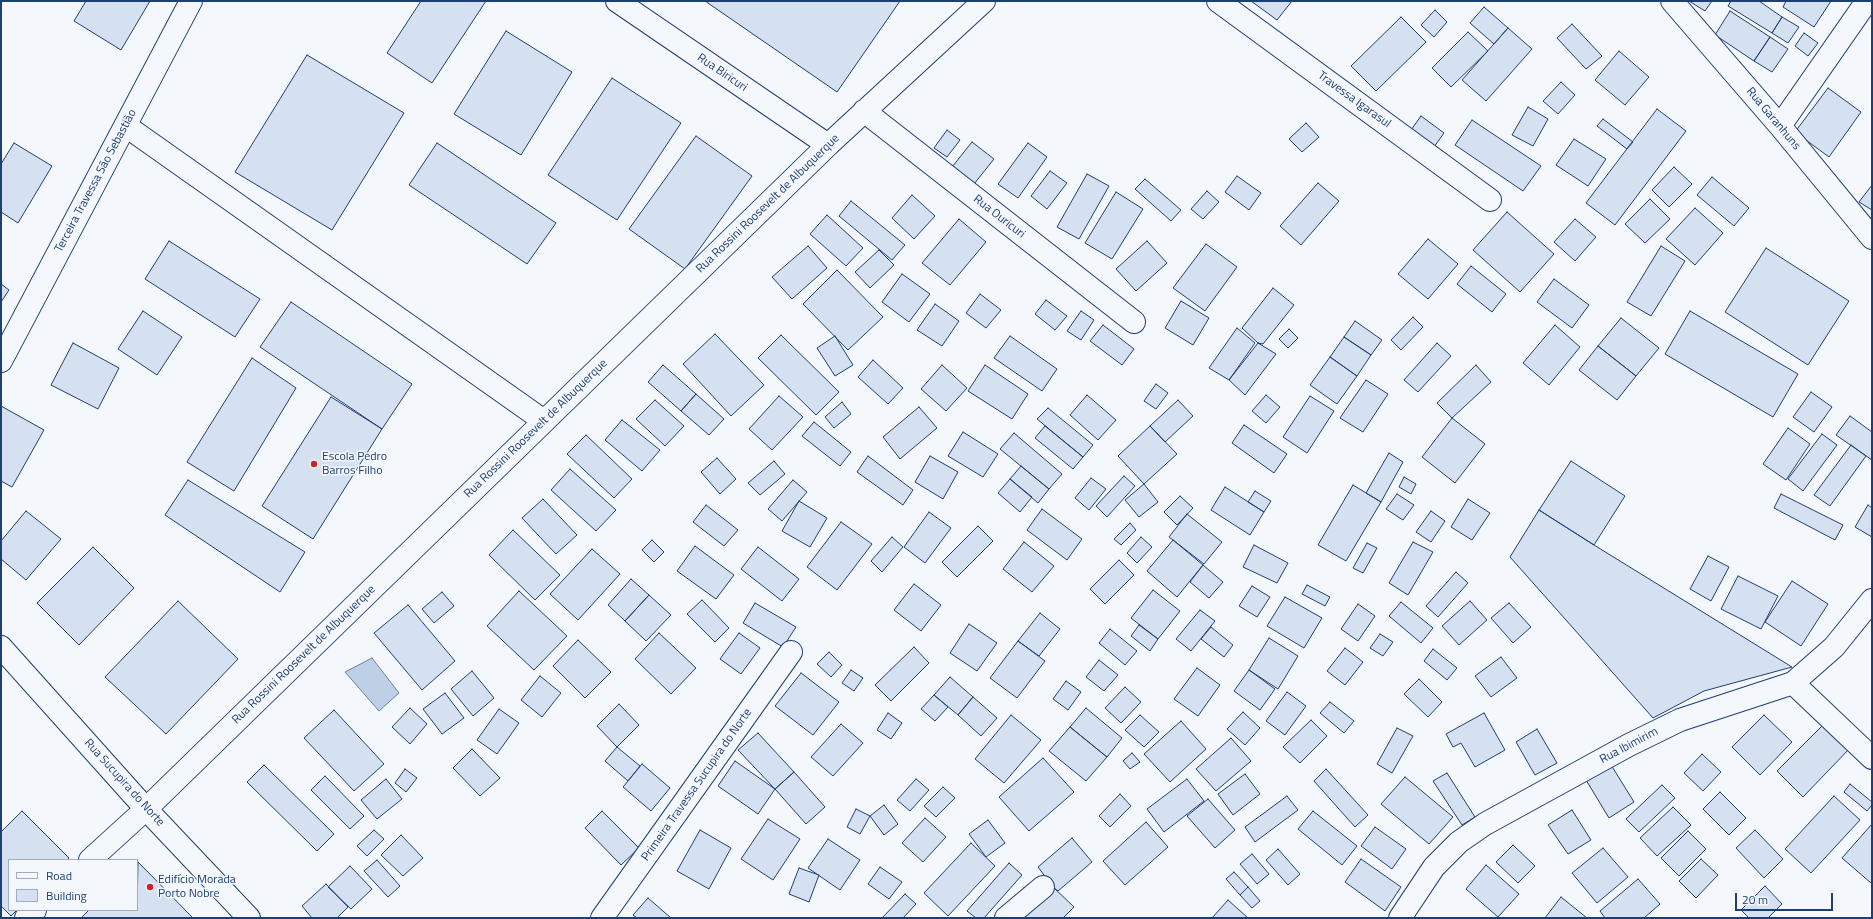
<!DOCTYPE html>
<meta charset="utf-8">
<style>
body{margin:0}
#map{position:relative;width:1873px;height:919px;overflow:hidden;background:#f4f7fb;font-family:"Titillium Web",sans-serif}
canvas{display:block}
.frame{position:absolute;inset:0;border:2px solid #1d3f73;pointer-events:none}
.legend{position:absolute;left:8px;top:859px;width:130px;height:52px;box-sizing:border-box;background:#f4f7fb;border:1px solid #9eadc5;margin:0;padding:5px 7px;list-style:none;font-size:12px;color:#1d3f73}
.legend li{display:flex;align-items:center;gap:8px;height:20px}
.legend b{width:20px;border:1px solid #9eadc5}
.scale{position:absolute;left:1735px;top:893px;width:98px;height:18px;box-sizing:border-box;border:2px solid #1d3f73;border-top:0;padding-left:5px;font-size:12px;line-height:14px;white-space:nowrap;color:#1d3f73;-webkit-text-stroke:3px #f4f7fb;paint-order:stroke}
</style>
<div id="map">
<canvas width="1873" height="919"></canvas>
<div class="frame"></div>
<ul class="legend">
<li><b style="height:5px;background:#f4f7fb"></b>Road</li>
<li><b style="height:11px;background:#d5e0f0"></b>Building</li>
</ul>
<div class="scale">20 m</div>
</div>
<script>
const ctx = document.querySelector('canvas').getContext('2d');
ctx.lineJoin = 'round';
function fill(path, color) {
  ctx.fillStyle = color;
  ctx.fill(path, 'evenodd');
}
function poly(rows) {
  const path = new Path2D();
  for (const r of rows) {
    path.moveTo(r[0], r[1]);
    for (let i = 2; i < r.length; i += 2) path.lineTo(r[i], r[i + 1]);
  }
  return path;
}
function strokePath(path, color, width, dash) {
  ctx.strokeStyle = color;
  ctx.lineWidth = width;
  ctx.lineCap = dash ? 'butt' : 'round';
  ctx.setLineDash(dash || []);
  ctx.stroke(path);
}
function label(font, color, halo, rows, align = 'center') {
  ctx.font = font + ' "Titillium Web",sans-serif';
  ctx.lineWidth = 3;
  ctx.setLineDash([]);
  ctx.textBaseline = 'middle';
  ctx.strokeStyle = halo;
  ctx.fillStyle = color;
  for (const [text, x, y, turn = 0] of rows) {
    ctx.save();
    ctx.translate(x, y);
    ctx.rotate((+turn || 0) * Math.PI / 180);
    ctx.textAlign = isNaN(turn) ? turn : align;
    if (halo) ctx.strokeText(text, 0, 0);
    ctx.fillText(text, 0, 0);
    ctx.restore();
  }
}
const water = poly([
 [372,658,399,693,379,711,345,672,372,658]
]);
fill(water, '#bed0e5');
strokePath(water, '#687fa3', 1);
const building = poly([
 [86,1,150,1,121,50,74,21,86,1],
 [421,1,486,1,432,83,387,53,421,1],
 [705,1,900,1,837,92,705,1],
 [1251,1,1292,1,1277,20,1251,1],
 [1689,1,1712,1,1705,11,1689,1],
 [1731,1,1759,1,1782,17,1772,33,1728,6,1731,1],
 [1786,1,1831,1,1814,27,1783,7,1786,1],
 [1484,7,1508,28,1494,44,1470,23,1484,7],
 [1435,10,1447,22,1434,37,1421,25,1435,10],
 [1730,11,1770,37,1754,61,1715,35,1730,11],
 [1401,17,1426,42,1376,91,1351,66,1401,17],
 [1782,17,1799,27,1788,43,1772,33,1782,17],
 [1572,24,1602,56,1586,69,1557,38,1572,24],
 [1508,28,1532,49,1486,101,1462,80,1508,28],
 [506,31,572,72,521,155,454,114,506,31],
 [1468,32,1488,51,1451,87,1432,68,1468,32],
 [1804,33,1818,43,1808,56,1795,46,1804,33],
 [1770,37,1788,49,1772,72,1754,61,1770,37],
 [1619,51,1649,77,1625,105,1595,80,1619,51],
 [307,55,404,113,332,230,235,172,307,55],
 [612,78,681,123,617,220,548,175,612,78],
 [1561,82,1575,95,1558,114,1543,101,1561,82],
 [1828,88,1861,112,1829,157,1795,132,1828,88],
 [1528,107,1548,119,1533,146,1512,135,1528,107],
 [1657,109,1686,131,1615,225,1586,203,1657,109],
 [1421,116,1444,133,1434,147,1411,130,1421,116],
 [1603,119,1633,142,1627,149,1597,126,1603,119],
 [1472,120,1541,166,1523,191,1455,145,1472,120],
 [1306,123,1319,137,1302,152,1289,139,1306,123],
 [947,130,960,140,947,157,934,148,947,130],
 [696,136,752,176,685,269,629,229,696,136],
 [1574,139,1606,159,1588,186,1556,165,1574,139],
 [972,142,994,159,974,184,952,167,972,142],
 [14,143,52,166,18,223,1,212,1,164,14,143],
 [437,143,556,223,527,264,409,185,437,143],
 [1028,143,1047,157,1018,198,998,184,1028,143],
 [1674,167,1692,184,1669,207,1652,190,1674,167],
 [1050,171,1067,183,1047,209,1031,196,1050,171],
 [1087,174,1109,186,1079,239,1057,227,1087,174],
 [1237,176,1261,193,1249,210,1225,192,1237,176],
 [1712,177,1749,208,1734,226,1697,195,1712,177],
 [1145,179,1181,210,1171,221,1135,189,1145,179],
 [1318,183,1339,201,1301,245,1280,226,1318,183],
 [1872,185,1872,210,1859,202,1872,185],
 [1207,191,1219,202,1203,219,1191,209,1207,191],
 [1116,192,1143,209,1112,259,1085,243,1116,192],
 [912,195,935,216,914,239,892,218,912,195],
 [1650,199,1670,219,1645,243,1625,224,1650,199],
 [851,201,905,245,892,260,839,216,851,201],
 [1695,208,1723,233,1695,265,1666,239,1695,208],
 [1507,212,1554,254,1520,292,1473,250,1507,212],
 [827,215,863,248,846,266,810,234,827,215],
 [959,219,986,242,950,285,922,263,959,219],
 [1575,219,1596,237,1575,261,1554,242,1575,219],
 [1428,239,1458,264,1428,299,1398,274,1428,239],
 [169,241,260,299,235,337,145,279,169,241],
 [1147,241,1167,263,1136,291,1116,269,1147,241],
 [1206,244,1237,267,1205,311,1173,288,1206,244],
 [808,246,827,268,792,299,772,277,808,246],
 [1661,246,1685,261,1651,316,1627,302,1661,246],
 [1766,248,1849,301,1808,365,1725,312,1766,248],
 [879,250,894,265,870,288,855,272,879,250],
 [1471,266,1506,294,1492,312,1457,284,1471,266],
 [837,270,883,317,848,350,803,304,837,270],
 [902,274,930,294,909,322,882,302,902,274],
 [1554,279,1589,305,1572,328,1537,302,1554,279],
 [1,284,9,290,1,302,1,284],
 [1273,288,1294,305,1263,344,1258,343,1242,328,1273,288],
 [980,294,1001,310,986,328,966,313,980,294],
 [1046,300,1067,316,1055,330,1035,314,1046,300],
 [1181,301,1209,318,1193,345,1165,328,1181,301],
 [291,302,412,384,382,429,260,347,291,302],
 [935,304,959,321,942,346,917,330,935,304],
 [143,311,182,337,157,375,118,349,143,311],
 [1081,311,1094,320,1081,340,1067,331,1081,311],
 [1690,311,1798,374,1773,417,1665,354,1690,311],
 [1413,317,1423,327,1401,350,1391,340,1413,317],
 [1621,318,1659,348,1636,376,1598,346,1621,318],
 [1355,321,1382,340,1371,355,1344,337,1355,321],
 [1103,325,1134,349,1122,365,1090,341,1103,325],
 [1555,325,1580,347,1549,385,1523,363,1555,325],
 [1237,328,1255,343,1229,380,1209,368,1237,328],
 [1289,329,1298,338,1288,348,1279,339,1289,329],
 [715,334,764,385,731,416,683,364,715,334],
 [781,335,839,392,816,415,758,358,781,335],
 [835,336,853,365,835,376,817,348,835,336],
 [1010,336,1057,369,1042,391,994,358,1010,336],
 [1344,337,1371,355,1357,376,1330,357,1344,337],
 [73,343,119,368,98,409,51,385,73,343],
 [1258,343,1276,354,1245,395,1229,380,1258,343],
 [1437,343,1451,356,1418,392,1404,380,1437,343],
 [1598,346,1636,376,1617,400,1579,370,1598,346],
 [1330,357,1357,376,1337,404,1310,385,1330,357],
 [252,358,296,388,234,491,187,462,252,358],
 [873,360,903,388,888,404,858,377,873,360],
 [663,365,696,394,681,411,648,382,663,365],
 [942,365,967,388,946,411,921,389,942,365],
 [985,365,1028,394,1012,419,968,391,985,365],
 [1476,365,1491,382,1452,418,1437,403,1476,365],
 [1366,380,1388,394,1363,432,1340,418,1366,380],
 [1156,384,1168,393,1156,409,1144,401,1156,384],
 [1811,392,1832,407,1814,432,1793,417,1811,392],
 [696,394,724,419,709,435,681,411,696,394],
 [1087,395,1116,420,1098,440,1070,415,1087,395],
 [1266,395,1280,407,1266,423,1252,411,1266,395],
 [779,396,803,417,772,450,749,429,779,396],
 [1310,396,1334,411,1307,453,1283,437,1310,396],
 [331,397,382,429,313,539,262,506,331,397],
 [655,400,684,426,665,446,636,419,655,400],
 [1178,400,1193,416,1165,442,1150,426,1178,400],
 [842,402,851,414,834,428,825,417,842,402],
 [1,406,44,430,12,487,1,481,1,406],
 [919,407,937,428,900,459,883,437,919,407],
 [1048,408,1093,445,1083,457,1037,419,1048,408],
 [1850,416,1872,432,1872,460,1836,435,1850,416],
 [1452,418,1485,444,1455,483,1422,457,1452,418],
 [622,420,660,450,642,471,605,440,622,420],
 [814,422,851,452,840,466,802,436,814,422],
 [1244,425,1287,454,1274,473,1232,443,1244,425],
 [1045,426,1083,457,1073,469,1035,438,1045,426],
 [1150,426,1177,454,1144,484,1118,456,1150,426],
 [1788,428,1810,444,1786,480,1763,464,1788,428],
 [963,432,998,454,983,477,948,456,963,432],
 [1014,433,1062,474,1049,489,1000,449,1014,433],
 [1822,434,1837,445,1803,491,1788,479,1822,434],
 [586,435,632,479,614,498,567,454,586,435],
 [1851,445,1866,456,1830,506,1814,495,1851,445],
 [1389,453,1403,462,1381,502,1366,493,1389,453],
 [868,456,913,490,903,505,857,472,868,456],
 [930,456,958,472,943,499,915,482,930,456],
 [717,458,736,479,720,494,701,472,717,458],
 [774,461,785,474,760,495,748,483,774,461],
 [1571,461,1625,496,1594,545,1539,510,1571,461],
 [1021,466,1049,489,1038,503,1010,479,1021,466],
 [570,469,616,510,596,531,551,490,570,469],
 [1124,476,1135,486,1107,517,1096,506,1124,476],
 [1404,477,1416,484,1411,494,1399,487,1404,477],
 [1091,478,1106,489,1089,510,1075,498,1091,478],
 [1010,479,1032,497,1020,512,998,493,1010,479],
 [188,480,305,552,280,592,165,515,188,480],
 [793,480,807,492,782,521,768,509,793,480],
 [1144,484,1158,502,1139,517,1125,500,1144,484],
 [1353,485,1381,502,1346,561,1318,545,1353,485],
 [1225,487,1264,512,1250,535,1211,510,1225,487],
 [1255,491,1271,501,1264,512,1248,502,1255,491],
 [1397,494,1414,505,1403,520,1386,509,1397,494],
 [1781,494,1843,525,1835,540,1774,508,1781,494],
 [1180,496,1193,508,1177,525,1164,512,1180,496],
 [543,499,577,535,556,554,522,518,543,499],
 [1468,499,1490,513,1472,540,1451,527,1468,499],
 [799,501,827,518,810,547,782,531,799,501],
 [706,505,738,530,724,546,693,522,706,505],
 [1868,505,1872,508,1872,537,1855,527,1868,505],
 [1042,509,1082,539,1067,560,1027,530,1042,509],
 [1539,510,1594,545,1792,667,1704,691,1653,718,1510,557,1539,510],
 [26,511,61,539,26,580,1,559,1,541,26,511],
 [1431,511,1445,521,1431,542,1416,532,1431,511],
 [929,512,951,528,925,563,904,547,929,512],
 [1187,514,1222,542,1204,564,1169,537,1187,514],
 [841,522,872,544,837,590,807,567,841,522],
 [1130,523,1136,530,1121,545,1114,539,1130,523],
 [978,526,993,541,957,577,942,562,978,526],
 [513,530,560,575,535,600,489,555,513,530],
 [892,537,903,547,882,572,871,561,892,537],
 [1141,537,1152,547,1137,563,1127,553,1141,537],
 [652,540,664,552,654,562,642,550,652,540],
 [1173,540,1203,565,1177,597,1147,571,1173,540],
 [1024,542,1054,566,1032,592,1003,569,1024,542],
 [1413,542,1433,552,1408,595,1389,583,1413,542],
 [1367,543,1377,548,1363,573,1353,568,1367,543],
 [1254,545,1288,563,1277,583,1243,567,1254,545],
 [695,546,734,575,716,599,677,571,695,546],
 [93,547,134,588,79,645,37,603,93,547],
 [758,547,799,579,782,601,741,569,758,547],
 [592,549,620,574,578,620,550,594,592,549],
 [1708,556,1729,567,1711,601,1690,589,1708,556],
 [1119,560,1134,575,1105,604,1090,589,1119,560],
 [1203,565,1223,582,1209,598,1190,582,1203,565],
 [1456,572,1468,583,1438,617,1426,606,1456,572],
 [1738,576,1778,596,1761,629,1721,609,1738,576],
 [631,579,649,595,625,621,608,605,631,579],
 [1792,581,1828,604,1801,646,1765,622,1792,581],
 [914,584,941,605,921,631,894,610,914,584],
 [1307,585,1330,597,1325,606,1302,594,1307,585],
 [1252,586,1270,597,1257,617,1239,606,1252,586],
 [1153,590,1180,611,1158,639,1131,618,1153,590],
 [519,591,567,636,534,670,487,626,519,591],
 [442,592,454,606,434,623,422,609,442,592],
 [649,595,671,615,646,641,625,621,649,595],
 [1285,597,1322,618,1304,648,1267,626,1285,597],
 [702,600,729,628,715,642,687,614,702,600],
 [178,601,238,659,166,734,105,677,178,601],
 [1470,601,1487,620,1459,645,1442,626,1470,601],
 [1401,602,1433,628,1421,643,1389,616,1401,602],
 [755,603,796,627,783,647,743,623,755,603],
 [1509,603,1531,627,1513,643,1491,618,1509,603],
 [1358,604,1375,616,1358,641,1341,629,1358,604],
 [408,605,455,661,422,690,374,633,408,605],
 [1200,610,1215,621,1191,651,1176,639,1200,610],
 [1040,613,1060,629,1039,656,1018,641,1040,613],
 [969,624,997,643,977,671,950,653,969,624],
 [1139,625,1158,639,1150,651,1131,636,1139,625],
 [1211,627,1233,645,1224,657,1201,639,1211,627],
 [1110,629,1137,651,1125,665,1099,643,1110,629],
 [659,633,696,668,671,694,635,659,659,633],
 [739,633,760,648,741,674,720,659,739,633],
 [1380,634,1393,642,1383,656,1370,648,1380,634],
 [1269,638,1298,656,1278,689,1249,670,1269,638],
 [578,640,611,672,585,698,553,666,578,640],
 [1018,641,1045,661,1017,698,990,678,1018,641],
 [914,647,929,663,891,701,875,685,914,647],
 [1345,648,1363,662,1345,685,1327,671,1345,648],
 [1433,649,1457,668,1447,680,1424,661,1433,649],
 [829,652,842,665,831,677,817,664,829,652],
 [1501,657,1517,678,1491,697,1475,676,1501,657],
 [1099,660,1118,675,1104,691,1086,677,1099,660],
 [1197,668,1220,685,1198,716,1174,699,1197,668],
 [851,670,863,678,854,691,842,683,851,670],
 [1249,670,1275,689,1260,710,1234,691,1249,670],
 [472,671,494,698,473,716,451,689,472,671],
 [801,673,839,702,813,735,775,706,801,673],
 [540,676,561,693,542,717,521,700,540,676],
 [950,677,973,697,958,715,934,695,950,677],
 [1419,679,1442,702,1428,717,1404,694,1419,679],
 [1066,681,1081,692,1068,710,1053,699,1066,681],
 [1125,687,1141,702,1121,723,1105,708,1125,687],
 [1287,692,1306,706,1285,735,1266,721,1287,692],
 [445,693,464,718,442,734,423,709,445,693],
 [934,695,948,707,935,721,921,709,934,695],
 [973,697,997,718,981,736,958,715,973,697],
 [1330,702,1354,721,1344,733,1320,713,1330,702],
 [619,704,639,725,617,747,597,726,619,704],
 [410,708,427,724,410,744,392,727,410,708],
 [1086,708,1122,738,1107,757,1070,727,1086,708],
 [499,709,519,723,497,754,477,740,499,709],
 [334,710,384,764,354,791,304,738,334,710],
 [1243,712,1260,728,1245,745,1227,729,1243,712],
 [888,713,902,723,891,739,877,730,888,713],
 [1484,713,1505,750,1475,767,1461,743,1453,747,1446,734,1484,713],
 [1011,715,1041,740,1004,783,975,759,1011,715],
 [1140,715,1159,732,1144,747,1125,730,1140,715],
 [1764,715,1792,742,1760,775,1732,747,1764,715],
 [1311,720,1327,736,1300,763,1283,747,1311,720],
 [1181,721,1206,749,1170,782,1144,754,1181,721],
 [1827,721,1852,746,1803,797,1777,771,1827,721],
 [841,724,863,743,833,776,811,757,841,724],
 [1070,727,1107,757,1086,781,1049,751,1070,727],
 [1397,728,1413,736,1392,773,1377,764,1397,728],
 [1537,729,1557,763,1535,775,1516,742,1537,729],
 [758,733,794,772,775,789,738,750,758,733],
 [1231,738,1251,761,1216,791,1196,769,1231,738],
 [617,747,640,766,628,781,605,761,617,747],
 [472,749,500,778,480,796,453,768,472,749],
 [1132,753,1140,762,1130,769,1123,761,1132,753],
 [1702,754,1721,772,1703,791,1684,773,1702,754],
 [1043,758,1074,792,1029,831,999,797,1043,758],
 [1608,760,1634,802,1609,818,1583,775,1608,760],
 [735,761,775,789,758,814,718,786,735,761],
 [642,764,670,788,651,811,623,787,642,764],
 [264,765,334,834,317,851,247,782,264,765],
 [405,769,417,778,406,792,395,783,405,769],
 [1326,769,1368,815,1355,827,1314,781,1326,769],
 [794,772,825,807,806,824,775,789,794,772],
 [1447,773,1475,817,1462,825,1433,781,1447,773],
 [1245,774,1260,794,1233,815,1218,794,1245,774],
 [325,776,364,816,350,829,311,790,325,776],
 [1405,777,1453,817,1429,844,1381,804,1405,777],
 [386,779,402,799,377,819,361,800,386,779],
 [916,779,929,790,910,811,897,800,916,779],
 [1187,779,1204,801,1164,832,1147,809,1187,779],
 [1850,784,1872,802,1872,805,1867,811,1844,792,1850,784],
 [1662,785,1675,798,1639,832,1626,819,1662,785],
 [943,787,955,798,936,817,924,806,943,787],
 [1720,792,1746,818,1729,835,1703,809,1720,792],
 [1120,794,1131,806,1110,827,1099,816,1120,794],
 [1287,796,1298,810,1255,842,1245,827,1287,796],
 [1834,796,1860,820,1811,873,1785,849,1834,796],
 [1208,799,1235,830,1215,848,1187,816,1208,799],
 [884,805,898,824,884,835,870,816,884,805],
 [1673,807,1691,825,1657,856,1640,838,1673,807],
 [856,809,870,816,860,834,847,827,856,809],
 [1572,810,1591,840,1568,854,1548,825,1572,810],
 [22,811,69,858,67,860,9,860,9,910,17,910,11,916,1,906,1,832,22,811],
 [602,811,639,848,621,865,585,828,602,811],
 [1313,811,1357,846,1342,865,1298,829,1313,811],
 [925,818,946,837,923,862,902,843,925,818],
 [768,819,800,839,773,880,741,859,768,819],
 [988,820,1005,843,986,857,969,834,988,820],
 [1146,822,1168,847,1125,885,1103,861,1146,822],
 [1872,824,1872,882,1871,883,1842,858,1872,824],
 [1375,827,1406,849,1392,869,1361,846,1375,827],
 [374,830,384,839,367,856,357,846,374,830],
 [700,830,731,848,709,889,677,871,700,830],
 [1755,830,1783,859,1764,878,1736,848,1755,830],
 [1688,831,1706,849,1679,876,1661,858,1688,831],
 [401,835,423,858,403,876,381,855,401,835],
 [1072,838,1092,862,1058,891,1053,887,1038,867,1072,838],
 [828,839,860,860,840,890,808,868,828,839],
 [971,843,995,866,948,916,924,893,971,843],
 [1513,845,1535,866,1518,883,1496,862,1513,845],
 [1603,848,1628,877,1597,903,1572,873,1603,848],
 [1278,849,1300,874,1288,885,1266,860,1278,849],
 [1252,854,1269,874,1257,884,1240,864,1252,854],
 [1361,859,1401,887,1385,911,1345,882,1361,859],
 [1701,859,1718,875,1696,898,1679,881,1701,859],
 [377,860,400,886,388,897,364,871,377,860],
 [138,862,193,918,81,918,89,910,137,910,138,862],
 [1009,863,1022,875,984,918,976,918,967,911,1009,863],
 [1486,865,1519,894,1498,917,1466,889,1486,865],
 [350,866,372,889,351,909,328,887,350,866],
 [880,867,902,882,889,899,868,884,880,867],
 [799,868,819,875,809,902,789,894,799,868],
 [1234,872,1248,887,1240,895,1226,879,1234,872],
 [1638,879,1660,904,1644,918,1605,918,1600,911,1638,879],
 [326,884,348,907,337,918,312,918,302,906,326,884],
 [1765,886,1782,904,1768,918,1749,918,1741,910,1765,886],
 [1053,887,1074,907,1063,918,1024,918,1053,887],
 [1248,887,1260,901,1252,908,1240,895,1248,887],
 [905,894,916,904,903,918,882,918,905,894],
 [1561,897,1587,918,1545,918,1561,897],
 [648,898,671,918,637,918,633,915,648,898],
 [1228,900,1248,918,1212,918,1228,900]
]);
fill(building, '#d5e0f0');
strokePath(building, '#1d3f73', 1);
const street = poly([
 [617,1,828,145],
 [1218,1,1490,200],
 [1672,1,1780,126,1872,238],
 [864,111,1134,322],
 [126,126,544,421],
 [1780,126,1867,1],
 [1,361,191,1],
 [1,647,146,809,249,918],
 [1793,683,1872,758],
 [90,860,146,809,828,145,984,1],
 [26,918,35,910],
 [602,918,791,652],
 [1006,918,1043,887],
 [1400,918,1434,867,1459,842,1485,824,1629,745,1680,720,1793,683,1834,647,1872,600]
]);
strokePath(street, '#1d3f73', 24);
strokePath(street, '#f4f7fb', 22);
for (const [x, y, r, color] of [
 [314,464,4,"#c62828"],
 [150,887,4,"#c62828"]
]) {
  const dot = new Path2D();
  dot.arc(x, y, r, 0, 2 * Math.PI);
  ctx.fillStyle = color;
  ctx.fill(dot);
  strokePath(dot, '#f4f7fb', 1.5);
}
label('12px', '#1d3f73', '#f4f7fb', [
 ["Rua Biricuri",722,73,34],
 ["Travessa Igarasul",1354,100,36],
 ["Rua Garanhuns",1773,119,50],
 ["Terceira Travessa São Sebastião",96,181,-62],
 ["Rua Rossini Roosevelt de Albuquerque",768,204,-44],
 ["Rua Ouricuri",999,217,38],
 ["Rua Rossini Roosevelt de Albuquerque",536,429,-44],
 ["Rua Rossini Roosevelt de Albuquerque",304,655,-44],
 ["Rua Ibimirim",1629,746,-28],
 ["Rua Sucupira do Norte",124,783,48],
 ["Primeira Travessa Sucupira do Norte",697,785,-55]
]);
label('12px', '#1d3f73', '#f4f7fb', [
 ["Escola Pedro",322,457],
 ["Barros Filho",322,471],
 ["Edifício Morada",158,880],
 ["Porto Nobre",158,894]
], 'left');
</script>
